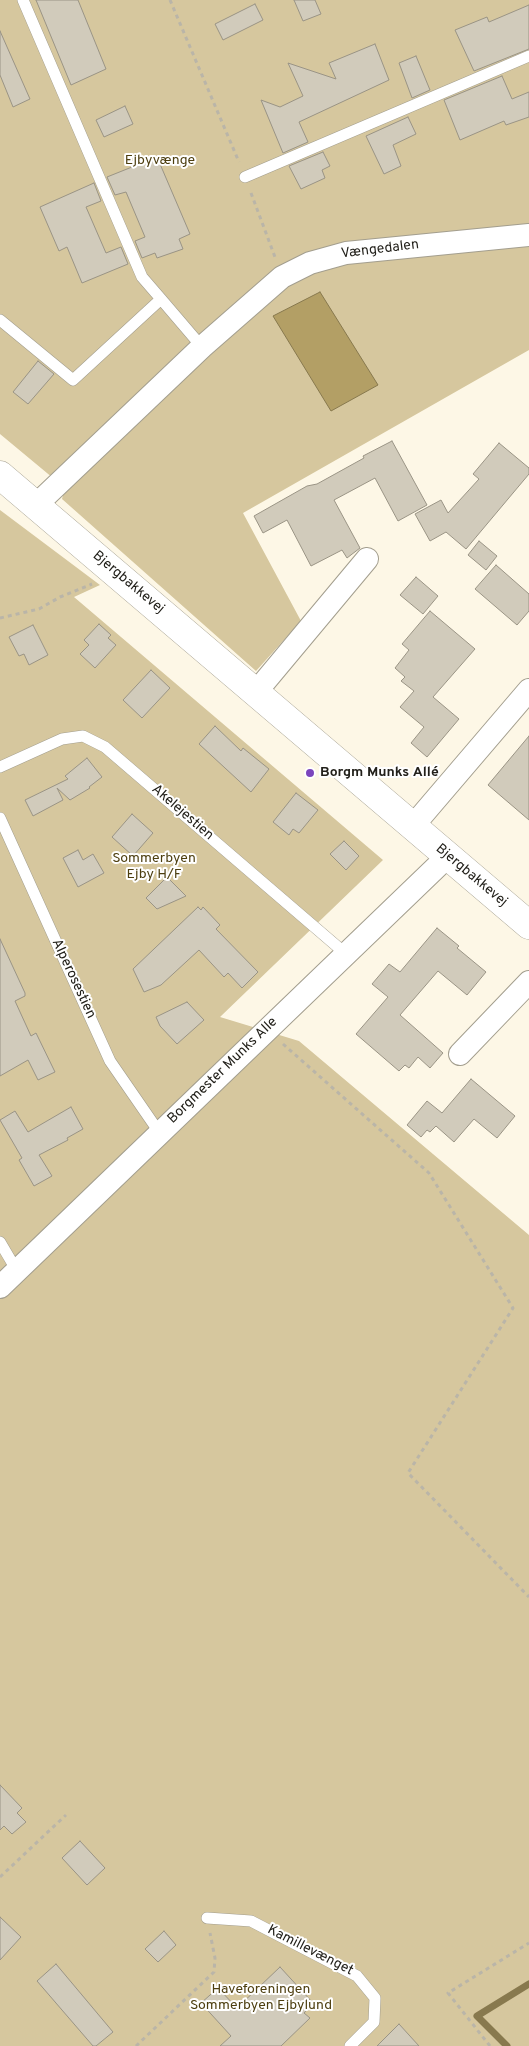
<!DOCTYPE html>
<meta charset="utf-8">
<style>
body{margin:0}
canvas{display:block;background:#fdf7e6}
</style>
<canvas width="529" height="2046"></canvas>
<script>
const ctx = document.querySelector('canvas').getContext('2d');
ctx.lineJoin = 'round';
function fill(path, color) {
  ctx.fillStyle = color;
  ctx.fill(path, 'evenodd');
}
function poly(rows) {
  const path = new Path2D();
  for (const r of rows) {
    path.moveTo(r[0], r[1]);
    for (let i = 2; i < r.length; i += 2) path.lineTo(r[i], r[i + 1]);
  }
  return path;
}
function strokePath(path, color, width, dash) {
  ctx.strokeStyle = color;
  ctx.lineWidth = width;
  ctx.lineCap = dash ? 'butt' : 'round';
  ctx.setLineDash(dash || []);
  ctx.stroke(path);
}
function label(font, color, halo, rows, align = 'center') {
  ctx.font = font + ' Overpass,sans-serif';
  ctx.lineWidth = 4;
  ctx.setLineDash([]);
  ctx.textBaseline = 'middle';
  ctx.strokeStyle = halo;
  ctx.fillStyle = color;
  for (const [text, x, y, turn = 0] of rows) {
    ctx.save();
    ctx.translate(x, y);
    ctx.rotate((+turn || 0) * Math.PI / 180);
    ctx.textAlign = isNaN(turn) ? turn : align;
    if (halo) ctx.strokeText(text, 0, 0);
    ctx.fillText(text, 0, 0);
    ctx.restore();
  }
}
fill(poly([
 [0,0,529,0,529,350,243,513,301,621,256,671,62,499,65,488,0,434],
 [0,510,100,585,74,597,383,860,220,1017,299,1041,529,1235,529,2046,0,2046]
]), '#d6c79e');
const water = poly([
 [320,292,378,385,331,411,273,316,320,292]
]);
fill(water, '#b39f65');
strokePath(water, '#88794e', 1);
strokePath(poly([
 [507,2046,477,2016,529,1984]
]), '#88794e', 7);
const building = poly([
 [36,0,78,0,106,69,71,85,36,0],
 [294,0,315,0,321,14,303,21,294,0],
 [255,4,263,20,223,40,215,24,255,4],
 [529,5,529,49,474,71,455,30,487,17,489,22,529,5],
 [0,31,30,99,13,107,0,75,0,31],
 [375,44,389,80,299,122,308,142,283,153,261,100,280,107,303,96,288,63,336,79,329,63,375,44],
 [416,56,430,90,412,98,399,63,416,56],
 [502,76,512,99,529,92,529,117,506,125,504,121,460,140,444,100,502,76],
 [125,106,133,124,104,137,96,120,125,106],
 [408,117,416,134,393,145,401,166,384,174,366,136,408,117],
 [323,152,330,166,322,170,325,178,301,189,289,166,323,152],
 [157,157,190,234,179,239,183,249,157,258,155,253,142,258,135,241,145,237,126,192,115,195,107,177,157,157],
 [94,183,101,201,86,207,106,253,121,247,128,264,82,283,67,247,59,251,40,207,94,183],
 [38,361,54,374,28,404,13,392,38,361],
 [392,441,427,505,398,521,375,478,334,500,360,548,347,558,342,550,311,566,287,520,263,533,254,516,307,486,317,484,364,458,363,456,392,441],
 [499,443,529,468,529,474,466,549,446,532,430,541,415,514,441,500,448,513,479,479,473,474,499,443],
 [479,541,497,556,486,570,468,555,479,541],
 [496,565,529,594,529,611,517,625,475,589,496,565],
 [416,577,438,596,423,614,400,595,416,577],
 [430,611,475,649,433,697,459,719,427,757,411,743,424,727,400,707,414,691,401,681,405,677,395,668,409,650,402,644,430,611],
 [99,624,111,635,108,638,116,645,95,668,80,654,89,645,84,640,99,624],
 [33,625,48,655,29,665,24,654,19,656,9,637,33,625],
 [151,670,170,688,142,718,123,700,151,670],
 [215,726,241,751,243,748,269,769,251,792,199,744,215,726],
 [529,736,529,820,488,785,529,736],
 [87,758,102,777,89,787,90,788,70,800,57,788,63,800,33,816,25,800,68,779,65,776,87,758],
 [296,793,318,810,299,833,293,829,289,835,273,822,296,793],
 [132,814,153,833,133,856,112,837,132,814],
 [344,841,359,856,346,870,330,854,344,841],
 [78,850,83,860,93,854,104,873,78,887,63,858,78,850],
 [167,877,186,896,157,909,146,898,167,877],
 [198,907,201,910,203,907,220,925,216,929,258,972,242,988,228,973,224,977,199,950,161,985,144,992,133,969,198,907],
 [437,928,459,946,457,948,486,972,467,995,438,971,400,1015,443,1053,430,1068,418,1057,409,1068,405,1065,399,1071,356,1034,388,997,372,984,389,964,400,972,437,928],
 [0,939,25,993,25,996,15,1001,31,1036,36,1033,55,1072,38,1080,28,1060,0,1076,0,939],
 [187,1002,204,1020,177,1044,160,1026,156,1017,187,1002],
 [471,1079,515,1116,497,1138,474,1119,454,1142,436,1126,430,1132,427,1130,421,1137,407,1125,427,1101,442,1113,471,1079],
 [71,1107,83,1129,67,1138,68,1140,39,1155,52,1176,34,1186,19,1160,22,1158,0,1120,15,1111,28,1132,71,1107],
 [0,1785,22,1808,17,1813,26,1822,12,1834,4,1826,0,1830,0,1785],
 [80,1841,105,1868,87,1885,62,1858,80,1841],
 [0,1917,21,1937,0,1960,0,1917],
 [164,1931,176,1945,158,1962,145,1949,164,1931],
 [56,1964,113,2032,96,2046,93,2046,37,1981,56,1964],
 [280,1967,313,2003,304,2013,310,2018,281,2046,220,2046,231,2036,201,2003,218,1988,237,2008,280,1967],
 [399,2024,419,2046,377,2046,399,2024]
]);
fill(building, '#d1cbbb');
strokePath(building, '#9a9485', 1);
const service = poly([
 [23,0,142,277,161,299],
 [245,177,529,56],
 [0,320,73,380,161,299,202,347],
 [0,767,62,739,83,736,105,747,346,954],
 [0,818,110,1061,159,1132],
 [0,1242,17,1271],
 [207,1918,251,1921,357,1976,375,1998,374,2022,350,2046]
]);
const minor = poly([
 [36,505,202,347,282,277,310,263,346,253,529,235],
 [256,692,367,559],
 [412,827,529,690],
 [460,1054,529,982],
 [0,1287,448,856]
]);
const tertiary = poly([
 [0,475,529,925]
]);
strokePath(service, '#a39e8e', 12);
strokePath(minor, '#a39e8e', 24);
strokePath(tertiary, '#a39e8e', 29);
strokePath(poly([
 [170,0,239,162],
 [251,193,275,257],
 [0,618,39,609,60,597,92,584],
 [283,1044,429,1173,513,1308,408,1473,529,1597],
 [0,1877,66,1815],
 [136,2046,214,1972,215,1958,210,1933],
 [490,2046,448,1993,529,1943]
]), '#bab5a8', 3, [4, 4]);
strokePath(service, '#fff', 11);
strokePath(minor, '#fff', 22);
strokePath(tertiary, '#fff', 28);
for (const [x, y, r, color] of [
 [310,773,5,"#7b45bd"]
]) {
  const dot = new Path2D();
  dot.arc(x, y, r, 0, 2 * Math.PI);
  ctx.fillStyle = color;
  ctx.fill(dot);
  strokePath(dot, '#fff', 2);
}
label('14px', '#4d3e0f', '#fff', [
 ["Ejbyvænge",160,161],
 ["Sommerbyen",154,859],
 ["Ejby H/F",154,875],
 ["Haveforeningen",261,1990],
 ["Sommerbyen Ejbylund",261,2006]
]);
label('14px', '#22201a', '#fff', [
 ["Vængedalen",380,250,-7],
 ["Bjergbakkevej",128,583,40],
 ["Akelejestien",182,813,41],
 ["Bjergbakkevej",471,876,40],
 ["Alperosestien",73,979,65],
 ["Borgmester Munks Alle",223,1071,-44],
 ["Kamillevænget",310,1951,27]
]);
label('bold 14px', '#22201a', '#fff', [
 ["Borgm Munks Allé",320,773]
], 'left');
</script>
